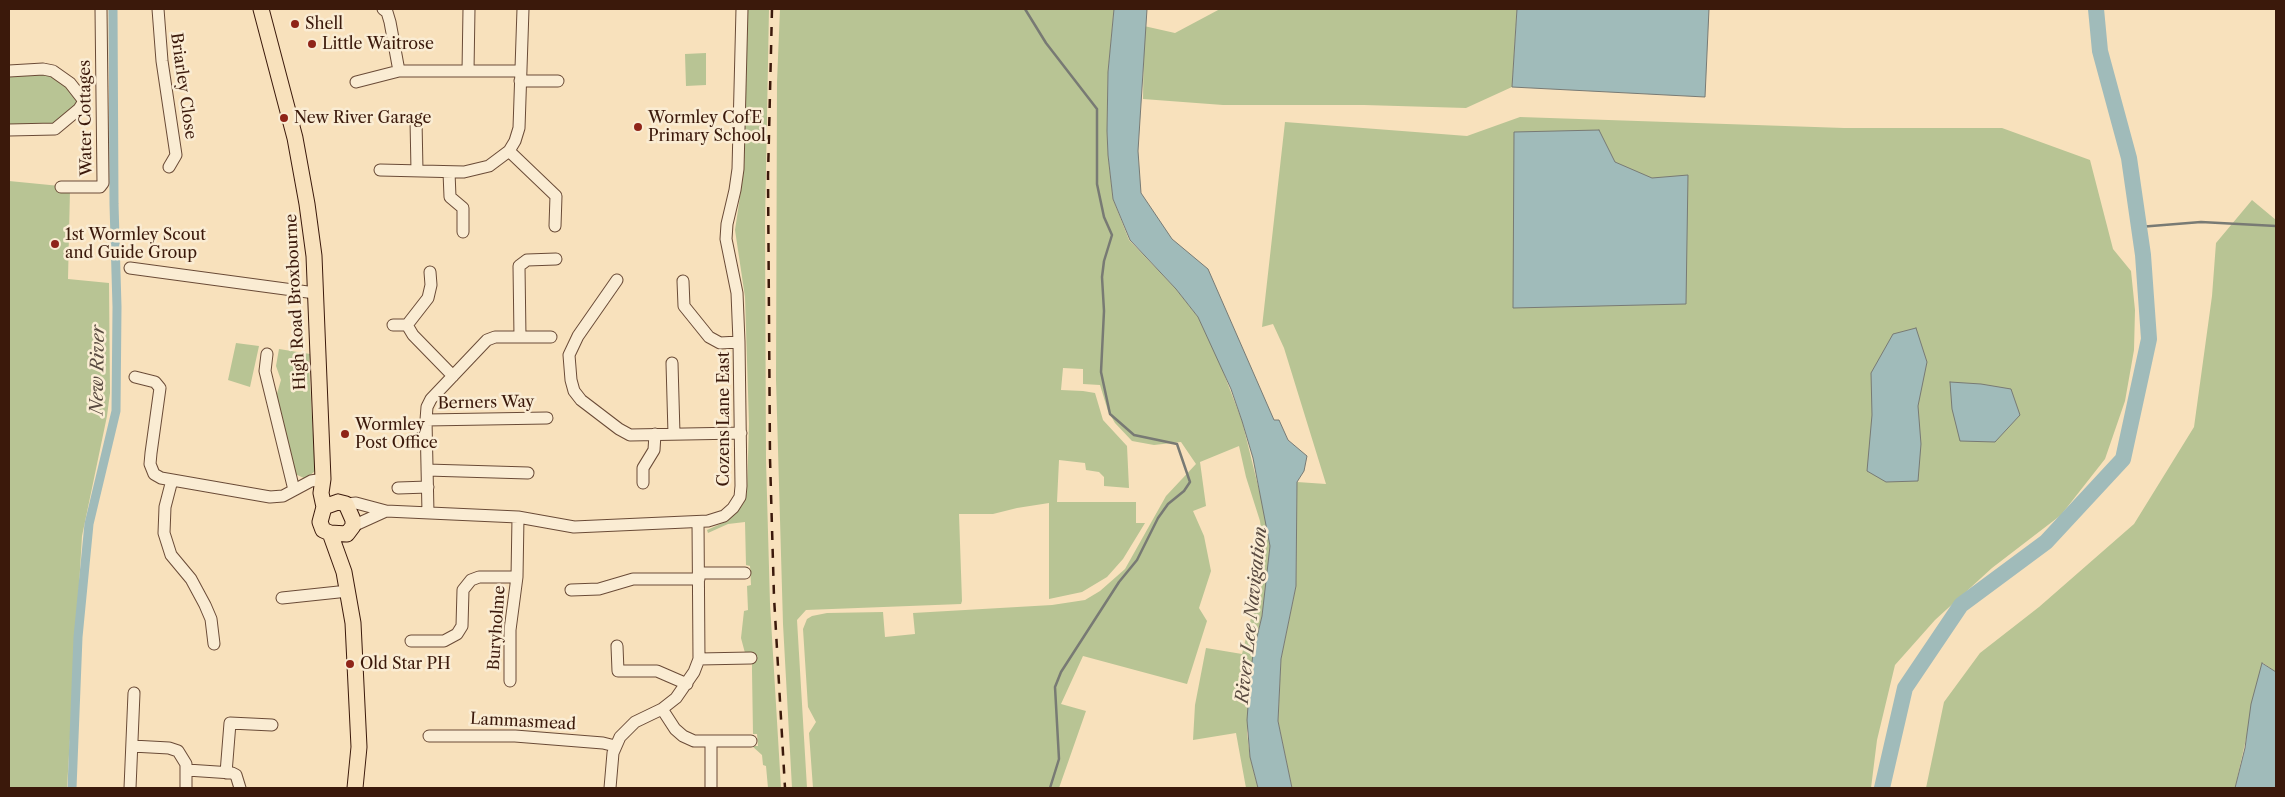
<!DOCTYPE html>
<style>
body{margin:0}
#map{position:relative;width:2285px;height:797px;overflow:hidden;background:#f8e1bc;font-family:"Libre Caslon Text",serif}
canvas{display:block}
.frame{position:absolute;inset:0;border:10px solid #3b190b;pointer-events:none}
</style>
<div id="map">
<canvas width="2285" height="797"></canvas>
<div class="frame"></div>
</div>
<script>
const ctx = document.querySelector('canvas').getContext('2d');
ctx.lineJoin = 'round';
function fill(path, color) {
  ctx.fillStyle = color;
  ctx.fill(path, 'evenodd');
}
function poly(rows) {
  const path = new Path2D();
  for (const r of rows) {
    path.moveTo(r[0], r[1]);
    for (let i = 2; i < r.length; i += 2) path.lineTo(r[i], r[i + 1]);
  }
  return path;
}
function strokePath(path, color, width, dash) {
  ctx.strokeStyle = color;
  ctx.lineWidth = width;
  ctx.lineCap = dash ? 'butt' : 'round';
  ctx.setLineDash(dash || []);
  ctx.stroke(path);
}
function label(font, color, halo, rows, align = 'center') {
  ctx.font = font + ' "Libre Caslon Text",serif';
  ctx.lineWidth = 5;
  ctx.setLineDash([]);
  ctx.textBaseline = 'middle';
  ctx.strokeStyle = halo;
  ctx.fillStyle = color;
  for (const [text, x, y, turn = 0] of rows) {
    ctx.save();
    ctx.translate(x, y);
    ctx.rotate((+turn || 0) * Math.PI / 180);
    ctx.textAlign = isNaN(turn) ? turn : align;
    if (halo) ctx.strokeText(text, 0, 0);
    ctx.fillText(text, 0, 0);
    ctx.restore();
  }
}
fill(poly([
 [748,9,769,9,765,224,766,460,770,604,781,788,768,788,766,766,763,765,762,755,752,746,758,746,757,734,753,734,752,671,752,663,755,663,754,653,745,653,741,638,744,611,748,610,747,586,751,585,750,566,746,565,745,522,728,524,708,533,707,530,725,522,736,513,743,504,747,492,749,424,745,297,735,230,744,170],
 [780,9,1114,9,1108,72,1107,131,1108,155,1113,199,1129,240,1176,289,1198,317,1216,353,1242,421,1266,518,1270,546,1268,577,1262,616,1253,654,1247,733,1250,757,1258,788,1246,788,1236,733,1193,740,1195,705,1206,648,1242,654,1258,590,1262,562,1263,543,1260,521,1246,477,1239,446,1200,462,1206,506,1193,511,1204,536,1211,571,1199,608,1207,621,1187,684,1083,656,1061,704,1086,711,1059,788,813,788,809,733,816,722,808,707,803,629,807,619,812,616,827,613,883,612,885,637,915,634,913,613,1052,605,1085,600,1100,591,1125,569,1166,496,1196,464,1181,442,1154,445,1132,441,1115,423,1108,411,1100,385,1083,384,1083,369,1063,368,1061,390,1083,391,1095,393,1103,420,1127,446,1129,488,1104,486,1104,477,1099,472,1086,470,1085,463,1059,460,1057,502,1136,502,1136,523,1145,523,1123,559,1107,577,1082,592,1049,599,1049,503,1017,508,993,514,959,514,962,601,961,604,806,610,797,620,807,788,792,788,783,624,776,380,777,82],
 [1220,9,1517,9,1512,87,1466,108,1364,105,1223,105,1143,99,1144,26,1175,33],
 [706,53,706,85,686,86,685,54],
 [42,72,63,81,78,102,59,124,9,127,9,74],
 [1520,117,1844,128,2002,128,2090,160,2113,249,2131,271,2135,310,2134,350,2125,401,2105,459,2061,515,1992,568,1935,620,1895,665,1877,740,1871,788,1292,788,1278,721,1281,659,1296,586,1297,482,1326,484,1284,348,1273,324,1262,327,1285,122,1467,136],
 [9,181,60,186,70,190,68,279,109,283,110,393,107,416,82,536,67,788,9,788],
 [2252,200,2276,220,2276,672,2263,663,2235,788,1926,788,1944,702,1980,653,2039,607,2134,524,2194,427,2212,296,2216,243],
 [236,343,259,346,250,387,228,380],
 [279,349,310,354,309,365,315,471,306,479,295,474,276,397,281,380,276,366]
]), '#b8c494');
const water = poly([
 [1114,9,1147,9,1138,151,1141,193,1172,239,1208,269,1274,420,1279,420,1288,440,1307,456,1304,471,1297,482,1296,586,1281,659,1278,721,1292,788,1258,788,1250,757,1247,720,1250,679,1253,654,1262,616,1270,546,1253,458,1242,421,1231,389,1198,317,1176,289,1130,240,1113,199,1108,155,1107,131,1108,72,1114,9],
 [1517,9,1709,9,1705,97,1512,87,1517,9],
 [1599,130,1615,162,1652,178,1688,175,1686,304,1513,308,1514,132,1599,130],
 [1916,328,1927,362,1918,406,1921,444,1918,481,1886,482,1867,471,1872,415,1871,373,1893,334,1916,328],
 [1950,382,1981,384,2011,389,2020,415,1995,442,1960,441,1952,409,1950,382],
 [2262,663,2276,672,2276,788,2235,788,2245,748,2251,704,2262,663]
]);
fill(water, '#a0bbba');
strokePath(water, '#787a74', 1);
strokePath(poly([
 [1025,9,1046,43,1097,109,1097,184,1104,217,1112,235,1104,261,1102,277,1104,311,1101,372,1110,414,1134,435,1177,444,1190,482,1184,491,1168,504,1158,518,1137,560,1119,582,1061,672,1055,687,1059,759,1050,788],
 [2139,227,2201,222,2276,226]
]), '#787a74', 2.5);
strokePath(poly([
 [72,788,78,637,89,524,116,411,117,307,114,204,113,9]
]), '#a0bbba', 9);
strokePath(poly([
 [1882,788,1905,688,1961,605,2046,542,2123,459,2149,339,2143,255,2129,158,2100,51,2096,9]
]), '#a0bbba', 16);
const minor = poly([
 [158,9,162,61,176,155,169,167],
 [383,9,387,12,390,22,399,71],
 [9,71,43,69,53,71,70,83,84,101,79,109,55,129,9,130],
 [468,71,469,9],
 [520,81,558,81],
 [356,82,399,71,521,71],
 [416,120,417,171],
 [509,151,556,196,555,226],
 [380,170,464,172,489,166,509,151,515,141,519,128,523,9],
 [449,172,450,197,463,208,463,232],
 [61,187,100,187,103,183,101,9],
 [130,268,315,293],
 [430,272,431,285,428,298,407,325,413,335,453,376],
 [617,280,578,336,569,355,571,380,574,391,581,400,619,429,630,435,741,433],
 [683,281,684,306,709,337,720,343,739,342],
 [393,325,407,325],
 [520,337,519,266,527,260,556,259],
 [267,354,265,371,294,490],
 [672,363,674,434],
 [135,377,155,382,160,388,151,453,150,464,154,474,161,478,270,497,283,496,311,481,323,479],
 [426,420,547,418],
 [427,470,528,473],
 [172,480,165,507,164,533,171,555,191,579,205,605,211,619,214,644],
 [643,483,643,468,654,450,655,434],
 [398,488,428,487],
 [346,504,356,503,386,511,518,517,574,527,708,521,724,516,733,508,740,497,741,486,739,342,737,293,726,239,727,224,735,190,738,169,742,9],
 [428,513,426,420,427,407,431,399,487,340,495,337,551,337],
 [353,526,386,511],
 [699,573,745,573],
 [571,590,599,589,633,579,699,579],
 [282,598,348,591],
 [411,641,444,641,457,634,462,626,463,590,471,580,479,577,517,577],
 [617,646,618,671,657,671,687,684],
 [699,659,751,658],
 [510,681,510,630,517,577,518,517],
 [662,709,675,729,683,736,694,741,751,741],
 [429,736,515,736,603,743,615,746],
 [711,741,711,788],
 [132,746,169,748,178,751,186,764,186,788],
 [187,770,232,773,236,775,240,788],
 [226,773,230,723,272,725],
 [130,788,134,693],
 [610,788,613,753,620,737,635,722,662,709,676,698,694,672,699,659,698,522]
]);
const major = poly([
 [261,9,295,138,307,204,314,256,323,479,321,493,324,507],
 [338,502,346,504,353,520,353,526,347,534,330,533,323,530,320,522,324,507,338,502],
 [330,533,344,572,353,623,359,747,355,788]
]);
strokePath(minor, '#6a4b37', 13);
strokePath(major, '#3b190b', 17);
strokePath(minor, '#faecd3', 11);
strokePath(major, '#f8e1bc', 15);
strokePath(poly([
 [772,9,768,176,770,458,774,597,785,788]
]), '#3b190b', 2.5, [9, 9]);
for (const [x, y, r, color] of [
 [295,24,5,"#8f2418"],
 [312,44,5,"#8f2418"],
 [284,118,5,"#8f2418"],
 [638,127,5,"#8f2418"],
 [55,244,5,"#8f2418"],
 [345,434,5,"#8f2418"],
 [350,664,5,"#8f2418"]
]) {
  const dot = new Path2D();
  dot.arc(x, y, r, 0, 2 * Math.PI);
  ctx.fillStyle = color;
  ctx.fill(dot);
  strokePath(dot, '#faecd3', 2);
}
label('16px', '#3b190b', '#faecd3', [
 ["Shell",305,24],
 ["Little Waitrose",322,44],
 ["New River Garage",294,118],
 ["Wormley CofE",648,118],
 ["Primary School",648,136],
 ["1st Wormley Scout",65,235],
 ["and Guide Group",65,253],
 ["Wormley",355,425],
 ["Post Office",355,443],
 ["Old Star PH",360,664]
], 'left');
label('16px', '#3b190b', '#faecd3', [
 ["Briarley Close",183,86,82],
 ["Water Cottages",86,118,-91],
 ["High Road Broxbourne",296,302,-93],
 ["Berners Way",486,403,-1],
 ["Cozens Lane East",724,419,-90],
 ["Buryholme",497,628,-86],
 ["Lammasmead",523,722,3]
]);
label('italic 18px', '#594a40', '#faecd3', [
 ["New River",98,370,-89],
 ["River Lee Navigation",1252,615,-84]
]);
</script>
